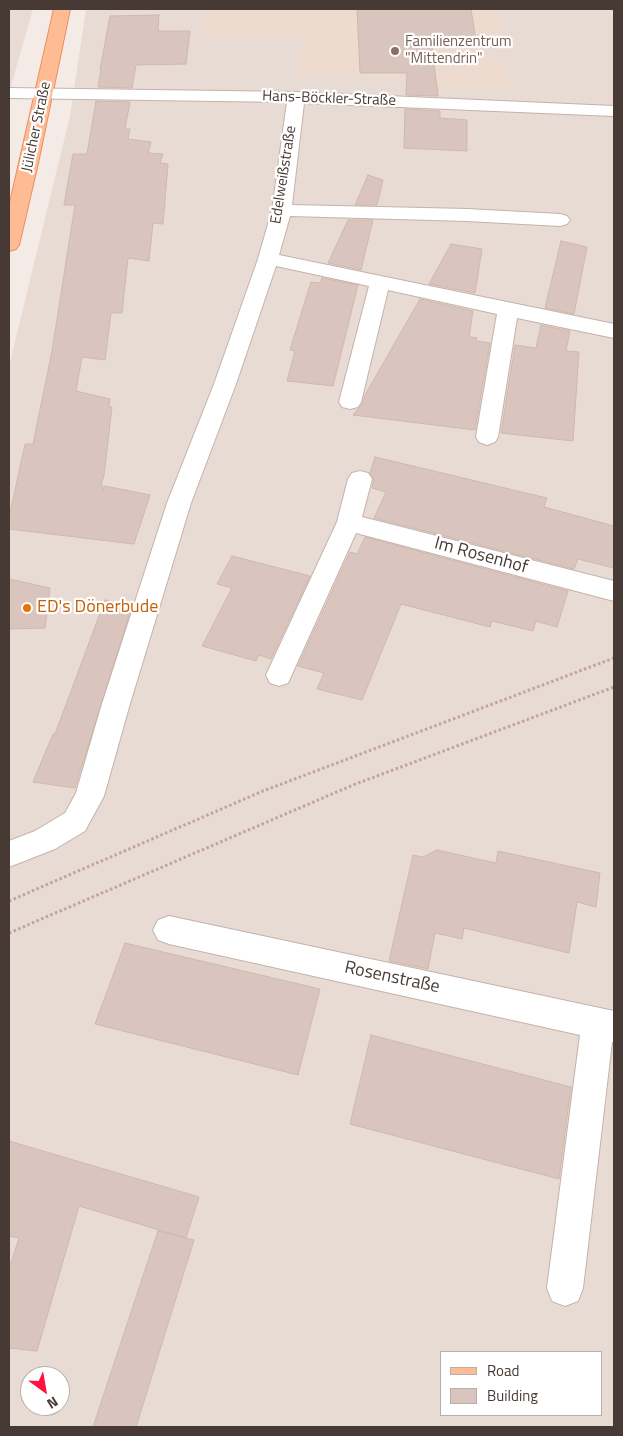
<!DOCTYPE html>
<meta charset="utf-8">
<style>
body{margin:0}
#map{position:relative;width:623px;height:1436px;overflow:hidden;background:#f4ebe6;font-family:"Titillium Web",sans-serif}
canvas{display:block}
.frame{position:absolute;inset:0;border:10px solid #473a35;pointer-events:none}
.legend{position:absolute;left:440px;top:1351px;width:162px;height:65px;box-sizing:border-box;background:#fff;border:1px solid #b5b0ae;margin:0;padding:6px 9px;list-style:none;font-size:15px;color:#473a35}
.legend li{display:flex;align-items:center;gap:10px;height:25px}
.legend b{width:25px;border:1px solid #b5b0ae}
.north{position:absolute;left:20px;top:1366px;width:50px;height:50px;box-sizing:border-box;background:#fff;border:1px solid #b5b0ae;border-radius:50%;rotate:148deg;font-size:14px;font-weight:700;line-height:20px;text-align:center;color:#473a35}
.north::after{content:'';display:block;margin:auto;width:18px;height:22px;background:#ff1242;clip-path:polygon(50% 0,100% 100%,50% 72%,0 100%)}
</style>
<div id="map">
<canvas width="623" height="1436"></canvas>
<div class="frame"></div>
<ul class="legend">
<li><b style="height:6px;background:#ffbb94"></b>Road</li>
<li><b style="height:14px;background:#dac5be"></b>Building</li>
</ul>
<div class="north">N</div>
</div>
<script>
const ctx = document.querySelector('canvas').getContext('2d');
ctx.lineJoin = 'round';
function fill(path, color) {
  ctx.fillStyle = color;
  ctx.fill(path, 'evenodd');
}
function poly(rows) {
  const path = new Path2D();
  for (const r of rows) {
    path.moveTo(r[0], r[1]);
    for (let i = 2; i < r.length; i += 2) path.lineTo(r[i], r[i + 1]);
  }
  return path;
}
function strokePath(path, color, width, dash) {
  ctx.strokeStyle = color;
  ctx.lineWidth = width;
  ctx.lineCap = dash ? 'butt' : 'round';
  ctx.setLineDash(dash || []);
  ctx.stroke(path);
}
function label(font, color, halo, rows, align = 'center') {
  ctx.font = font + ' "Titillium Web",sans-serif';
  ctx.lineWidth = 4.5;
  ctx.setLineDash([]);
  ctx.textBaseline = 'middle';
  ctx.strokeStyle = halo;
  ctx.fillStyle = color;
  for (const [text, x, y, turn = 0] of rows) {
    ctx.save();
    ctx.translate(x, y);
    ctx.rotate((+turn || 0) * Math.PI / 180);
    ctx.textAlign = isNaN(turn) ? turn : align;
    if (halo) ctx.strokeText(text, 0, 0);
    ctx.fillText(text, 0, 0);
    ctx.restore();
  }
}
fill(poly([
 [9,9,33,9,9,93],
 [86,9,614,9,614,1427,9,1427,9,366,70,116],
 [442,1352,602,1352,602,1415,442,1415],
 [30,1376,60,1376,60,1406,30,1406]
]), '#e8dbd4');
fill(poly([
 [205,9,497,9,504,43,486,43,490,59,504,59,511,89,419,86,404,79,293,74,306,37,200,37]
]), '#eedbcf');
const building = poly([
 [357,9,471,9,477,47,432,47,438,96,406,95,407,73,360,73,357,9],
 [159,15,158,31,190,31,186,64,136,65,132,88,98,87,101,70,100,70,110,16,159,15],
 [96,101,130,102,125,129,130,129,128,139,151,142,148,153,163,154,160,163,168,164,163,224,153,223,149,261,128,258,122,313,111,313,105,360,82,357,76,391,110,399,109,407,112,407,104,475,101,485,103,486,103,491,105,486,150,495,134,544,9,529,9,518,25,444,33,444,52,351,75,205,64,205,73,154,87,154,96,101],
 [405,109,440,111,440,118,467,120,467,151,404,148,405,109],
 [368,175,383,180,377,205,355,205,368,175],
 [348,220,373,220,361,270,328,263,348,220],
 [561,241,587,247,574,314,545,308,561,241],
 [451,244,482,249,475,293,429,284,451,244],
 [322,278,358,285,333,386,287,381,295,351,290,350,311,282,320,283,322,278],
 [420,299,473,311,469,337,477,338,476,341,490,343,475,430,353,415,363,403,365,395,420,299],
 [541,325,570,331,566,351,579,352,573,441,501,433,515,345,536,348,541,325],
 [375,457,547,498,544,507,614,526,614,568,578,559,574,569,374,518,386,492,372,488,374,479,370,473,375,457],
 [365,537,568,591,557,627,536,621,533,631,492,621,490,627,401,604,362,700,317,689,324,673,298,666,350,552,357,554,365,537],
 [232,556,310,576,271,659,259,655,256,661,202,646,232,588,217,584,232,556],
 [9,579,50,588,45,628,9,629,9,579],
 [105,600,132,606,75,788,33,782,53,734,55,734,105,600],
 [437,850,496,863,498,851,600,873,596,907,577,902,569,953,464,928,462,939,435,933,428,969,389,961,413,855,423,857,437,850],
 [125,943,320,989,298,1075,95,1024,125,943],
 [371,1035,571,1087,559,1179,350,1124,371,1035],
 [9,1141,199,1197,186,1238,79,1206,37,1351,9,1348,9,1269,19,1238,9,1236,9,1141],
 [158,1231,194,1240,136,1427,93,1427,158,1231]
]);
fill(building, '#dac5be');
strokePath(building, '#d2b7ae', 1);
const minor = poly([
 [9,88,296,92,614,106,614,116,304,103,292,205,467,209,560,214,567,216,570,220,567,224,560,226,467,221,290,216,279,255,614,324,614,338,517,318,498,437,495,442,487,445,479,442,476,437,497,314,388,290,361,402,358,407,350,409,342,407,339,402,369,286,276,266,236,384,191,503,129,707,104,796,85,831,55,849,9,867,9,841,35,831,65,813,76,793,101,707,167,503,214,384,258,259,272,210,287,102,9,98,9,88],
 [360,471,368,473,372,479,362,517,614,581,614,601,356,533,288,683,279,686,270,683,266,675,337,522,348,479,352,473,360,471],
 [169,916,614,1011,614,1043,612,1042,583,1288,578,1301,565,1306,552,1301,547,1288,580,1035,169,944,158,940,153,930,158,920,169,916]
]);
const major = poly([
 [54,9,70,9,38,163,19,245,16,249,9,251,9,207,54,9]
]);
strokePath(minor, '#c3b3ab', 2);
strokePath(major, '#eb8f5d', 2);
strokePath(poly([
 [9,901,263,791,614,658],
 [9,933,353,785,614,687]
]), '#c3a598', 3, [2.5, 2.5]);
fill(minor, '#fff');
fill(major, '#ffbb94');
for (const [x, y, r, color] of [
 [395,51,5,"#8d6e63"],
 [27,608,5,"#e8710a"]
]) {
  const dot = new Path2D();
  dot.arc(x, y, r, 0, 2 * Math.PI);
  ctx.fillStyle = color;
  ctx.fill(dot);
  strokePath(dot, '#fff', 2);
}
label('15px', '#785e54', '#fff', [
 ["Familienzentrum",405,42],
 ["\"Mittendrin\"",405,59]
], 'left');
label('15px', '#473a35', '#fff', [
 ["Hans-Böckler-Straße",329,99,2],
 ["Jülicher Straße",37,127,-78],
 ["Edelweißstraße",284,175,-81]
]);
label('18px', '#473a35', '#fff', [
 ["Im Rosenhof",481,556,15],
 ["Rosenstraße",392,978,12]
]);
label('18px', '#c56008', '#fff', [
 ["ED's Dönerbude",37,608]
], 'left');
</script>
